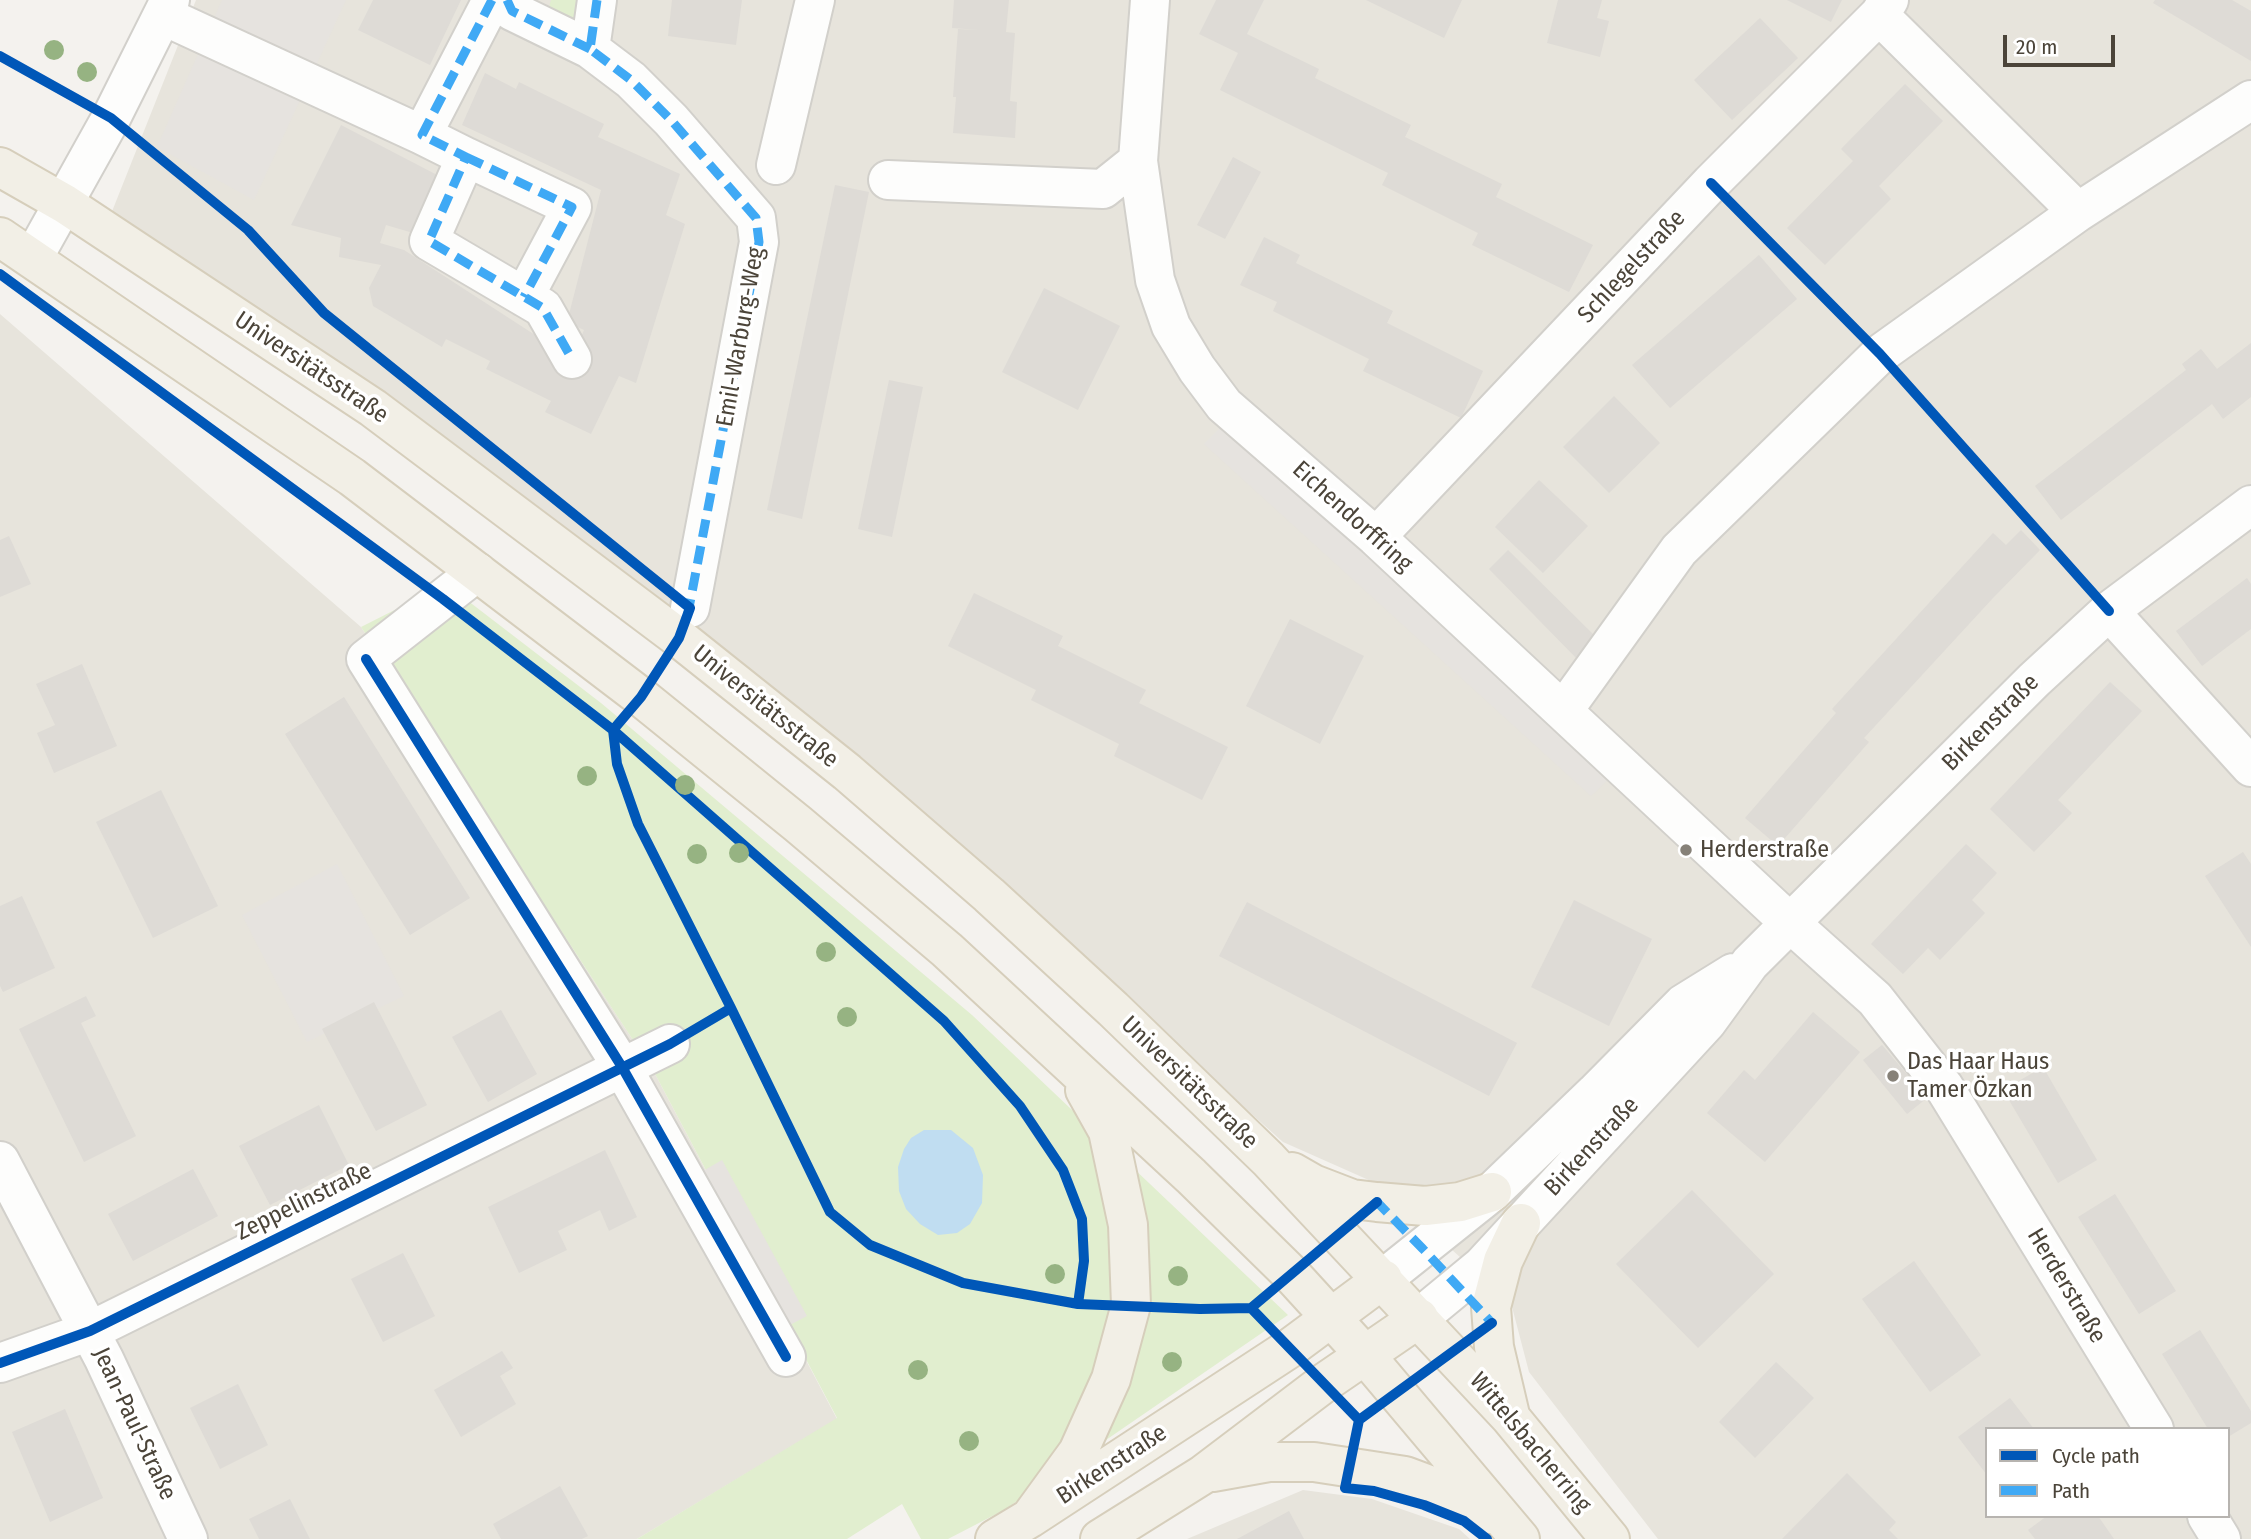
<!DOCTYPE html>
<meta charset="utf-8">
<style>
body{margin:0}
#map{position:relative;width:2251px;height:1539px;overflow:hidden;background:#f4f2ee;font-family:"Fira Sans Condensed",sans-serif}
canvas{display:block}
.legend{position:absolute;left:1985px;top:1427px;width:245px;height:91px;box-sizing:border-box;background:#fff;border:2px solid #b7b4b0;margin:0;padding:9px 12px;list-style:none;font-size:21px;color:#4b4439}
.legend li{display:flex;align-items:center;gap:14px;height:35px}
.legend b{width:35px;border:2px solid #b7b4b0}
.scale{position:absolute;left:2003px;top:35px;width:112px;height:32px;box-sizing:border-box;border:4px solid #4b4439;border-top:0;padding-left:9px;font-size:21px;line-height:24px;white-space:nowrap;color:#4b4439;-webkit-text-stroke:5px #fff;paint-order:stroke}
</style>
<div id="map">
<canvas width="2251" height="1539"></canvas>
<ul class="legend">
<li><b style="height:9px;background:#0057b8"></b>Cycle path</li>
<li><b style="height:9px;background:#3fa9f5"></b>Path</li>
</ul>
<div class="scale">20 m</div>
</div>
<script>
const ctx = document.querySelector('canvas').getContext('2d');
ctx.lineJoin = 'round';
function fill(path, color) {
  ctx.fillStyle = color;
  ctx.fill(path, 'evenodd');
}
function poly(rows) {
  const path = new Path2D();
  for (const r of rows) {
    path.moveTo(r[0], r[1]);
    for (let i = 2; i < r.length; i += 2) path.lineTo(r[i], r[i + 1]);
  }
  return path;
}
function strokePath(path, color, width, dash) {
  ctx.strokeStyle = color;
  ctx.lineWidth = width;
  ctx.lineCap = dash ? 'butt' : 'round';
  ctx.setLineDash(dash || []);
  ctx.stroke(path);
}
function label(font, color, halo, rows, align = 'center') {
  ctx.font = font + ' "Fira Sans Condensed",sans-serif';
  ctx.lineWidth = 7;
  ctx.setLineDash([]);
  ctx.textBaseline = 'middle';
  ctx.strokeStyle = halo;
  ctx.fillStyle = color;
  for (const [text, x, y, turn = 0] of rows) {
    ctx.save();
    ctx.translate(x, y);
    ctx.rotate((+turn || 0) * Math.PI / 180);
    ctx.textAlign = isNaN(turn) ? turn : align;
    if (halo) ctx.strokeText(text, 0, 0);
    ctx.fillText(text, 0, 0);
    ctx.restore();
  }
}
fill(poly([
 [196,0,2251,0,2251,1539,1658,1539,1529,1372,1511,1303,1380,1185,1283,1142,998,887,109,219],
 [1987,1429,2228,1429,2228,1516,1987,1516],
 [0,314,361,627,654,1072,837,1419,637,1539,0,1539],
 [1303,1490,1372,1499,1459,1529,1470,1539,1187,1539]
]), '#e7e4dc');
fill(poly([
 [551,0,585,0,581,26,547,14],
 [446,584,601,703,972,1015,1288,1315,1004,1510,948,1539,921,1539,902,1504,847,1539,637,1539,837,1418,654,1072,361,627]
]), '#e1eecf');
fill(poly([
 [222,0,346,0,254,200,157,147],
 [1229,419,1615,773,1591,796,1204,444],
 [337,864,404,996,307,1042,242,915],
 [722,1160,807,1316,788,1326,703,1171]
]), '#e6e3df');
fill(poly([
 [924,1130,951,1130,973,1148,983,1175,982,1203,970,1224,957,1233,938,1235,920,1224,906,1209,899,1191,898,1167,904,1149,911,1138]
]), '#c0ddf1');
fill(poly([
 [373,0,461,0,430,65,358,30],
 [672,0,742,0,736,45,668,36],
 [954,0,1009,0,1006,32,1015,33,1010,101,1017,102,1015,138,953,133,956,97,953,97,958,29,979,30,952,28],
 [1216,0,1264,0,1247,34,1319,69,1315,78,1411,125,1405,137,1502,184,1496,197,1593,245,1569,292,1472,245,1478,233,1382,185,1388,173,1220,90,1238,53,1199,34],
 [1366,0,1462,0,1444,38],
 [1558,0,1602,0,1597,18,1609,21,1600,57,1547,43],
 [1787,0,1842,0,1831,22],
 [2155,0,2232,0,2251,11,2251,61,2153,3],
 [1760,18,1798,58,1732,120,1694,80],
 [485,73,516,89,519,82,604,124,598,137,680,174,666,215,685,224,636,383,619,376,591,434,545,412,551,401,486,369,490,361,446,339,442,347,373,306,369,288,381,265,339,257,341,238,291,225,341,125,441,177,413,233,386,225,380,243,404,250,572,359,584,330,567,322,601,190,462,125],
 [1905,84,1943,121,1879,186,1891,199,1825,265,1787,228,1853,161,1841,149],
 [1233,157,1261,172,1225,239,1197,225],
 [835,185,869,192,802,519,767,510],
 [1264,237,1300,255,1296,263,1393,311,1387,323,1483,371,1461,418,1363,371,1369,359,1273,311,1277,302,1240,285],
 [1759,255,1797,299,1670,408,1632,365],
 [1044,288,1120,326,1078,410,1002,372],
 [2251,343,2251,397,2223,419,2212,404,2061,520,2035,486,2186,370,2182,364,2201,349,2217,369],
 [889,380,923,387,892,537,858,529],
 [1614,396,1660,443,1609,493,1563,447],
 [1539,480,1588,526,1543,573,1495,527],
 [2021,530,2040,550,1993,598,1864,738,1869,742,1778,846,1745,818,1836,713,1832,709,1993,533,2006,545],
 [9,536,31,584,0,597,0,540],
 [1508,550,1602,643,1581,663,1489,569],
 [2247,578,2251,584,2251,629,2202,666,2176,631],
 [974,593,1063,636,1058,646,1146,690,1139,703,1228,747,1202,800,1114,756,1119,744,1031,700,1036,690,948,646],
 [1290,619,1364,656,1320,744,1246,706],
 [82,664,117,746,54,773,37,733,55,725,36,684],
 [2110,682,2142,711,2058,800,2072,813,2034,852,1990,809],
 [344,697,470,898,410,935,285,734],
 [161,790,218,906,153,938,96,822],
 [1966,844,1997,873,1972,900,1985,913,1940,960,1928,948,1903,974,1871,944],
 [2243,852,2251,864,2251,947,2205,876],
 [22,896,55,968,3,992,0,986,0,906],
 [1574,900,1652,939,1609,1026,1531,987],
 [1247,902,1517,1043,1489,1096,1219,956],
 [86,996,96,1016,81,1023,136,1136,84,1162,19,1029],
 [374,1002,427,1105,376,1131,322,1029],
 [501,1010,537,1074,488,1102,452,1037],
 [1813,1012,1860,1052,1765,1162,1707,1113,1744,1070,1755,1080],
 [1882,1045,1927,1098,1907,1114,1863,1060],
 [2043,1067,2097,1160,2058,1183,2003,1090],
 [319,1105,349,1165,270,1205,239,1146],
 [605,1150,637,1217,609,1231,600,1210,558,1231,567,1250,519,1273,488,1207],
 [193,1169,218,1216,133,1261,108,1214],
 [1692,1190,1774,1274,1698,1348,1616,1264],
 [2115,1194,2176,1291,2139,1314,2078,1217],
 [403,1253,435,1316,383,1342,351,1279],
 [1914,1261,1981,1355,1930,1392,1862,1299],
 [2200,1330,2251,1411,2251,1423,2228,1437,2228,1429,2208,1429,2162,1354],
 [502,1351,513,1368,500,1376,516,1404,461,1437,434,1390],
 [1776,1362,1814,1398,1755,1458,1719,1422],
 [238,1384,268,1445,220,1469,190,1408],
 [2010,1398,2034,1429,1987,1429,1987,1475,1958,1437],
 [65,1409,103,1498,50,1522,12,1432],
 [1847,1473,1896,1522,1889,1530,1898,1539,1782,1539],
 [560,1486,588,1536,582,1539,501,1539,493,1524],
 [290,1499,310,1539,259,1539,249,1519],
 [1289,1511,1304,1539,1237,1539],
 [2047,1516,2098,1516,2114,1539,2035,1539,2028,1530]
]), '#dedbd6');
const minor = poly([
 [492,0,422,135,466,157,429,241,543,308,572,359],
 [507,0,512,11,590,49],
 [597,0,590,49,631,80,671,120,756,218,759,242,690,608],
 [1150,0,1138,161,1155,280,1171,326,1197,369,1224,405,1376,537,1789,922,1875,999,1944,1087,2154,1429],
 [1879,15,2078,212],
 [164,16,422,135],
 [466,157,572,207,524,297],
 [776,165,815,0],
 [888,180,1103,189,1138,161],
 [33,258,111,118,170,0],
 [1376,537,1711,183,1879,15,1889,0],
 [477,572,366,659,622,1067,786,1357],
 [2109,611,2251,767],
 [1563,711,1679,550,1880,354,2078,212,2251,100],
 [0,1161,104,1359,188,1539],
 [1383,1279,1492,1192,1595,1093,1683,1004,1733,973],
 [1419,1318,1482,1266,1707,1022,1750,963,2034,680,2109,611,2251,505],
 [0,1363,90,1331,670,1044],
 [2207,1516,2221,1539]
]);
const major = poly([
 [0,167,65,204,373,408,679,638,847,772,989,895,1113,1009,1268,1159,1510,1417,1610,1539],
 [0,237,352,477,641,697,798,824,947,950,1191,1176,1291,1274,1365,1355,1520,1539],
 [1292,1172,1313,1184,1352,1199,1377,1202,1425,1206,1460,1202,1492,1192],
 [1510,1415,1494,1347,1491,1307,1503,1261,1521,1223],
 [1213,1472,1269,1462,1314,1462,1405,1476,1456,1495,1489,1514],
 [1030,1518,1078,1452,1111,1379,1131,1305,1128,1225,1108,1131,1085,1090],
 [995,1539,1030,1518,1290,1348,1383,1279],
 [1100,1539,1204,1474,1324,1383,1419,1318]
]);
strokePath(minor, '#d2d0cb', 42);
strokePath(major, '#d6cebb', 42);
strokePath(minor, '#fdfdfc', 38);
strokePath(major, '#f2efe6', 38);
strokePath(poly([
 [492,0,422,135,466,157,429,241,543,308,572,359],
 [507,0,512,11,590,49],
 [597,0,590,49,631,80,671,120,756,218,759,242,688,613],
 [466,157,572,207,524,297],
 [1374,1204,1377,1202,1423,1249,1492,1323,1489,1325]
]), '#3fa9f5', 9, [18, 9]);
strokePath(poly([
 [0,56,111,118,248,230,324,313,690,608,679,638,641,697,613,730],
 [1711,183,1880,354,2109,611],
 [0,274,443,599,613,730,944,1021,1020,1106,1063,1170,1082,1219,1084,1261,1078,1304],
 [366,659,622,1067,786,1357],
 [613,730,617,764,638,824,731,1008,830,1212,870,1245,963,1283,1078,1304,1200,1309,1251,1308],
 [1251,1308,1359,1420,1345,1488,1374,1491,1424,1505,1464,1521,1487,1539],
 [1251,1308,1377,1202],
 [0,1363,90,1331,670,1044,731,1008],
 [1359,1420,1492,1323]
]), '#0057b8', 10);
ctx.fillStyle = '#96b382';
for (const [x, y] of [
 [54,50],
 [87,72],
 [587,776],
 [685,785],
 [739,853],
 [697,854],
 [826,952],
 [847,1017],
 [1055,1274],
 [1178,1276],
 [1172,1362],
 [918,1370],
 [969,1441]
]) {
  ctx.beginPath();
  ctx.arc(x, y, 10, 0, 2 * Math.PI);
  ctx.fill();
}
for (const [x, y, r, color] of [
 [1686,850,7,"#868178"],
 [1893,1076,7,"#868178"]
]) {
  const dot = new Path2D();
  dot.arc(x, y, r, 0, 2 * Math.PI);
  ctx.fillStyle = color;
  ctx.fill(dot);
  strokePath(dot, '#fff', 2.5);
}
label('24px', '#4b4439', '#fff', [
 ["Schlegelstraße",1632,267,-47],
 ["Emil-Warburg-Weg",741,337,-80],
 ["Universitätsstraße",311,368,34],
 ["Eichendorffring",1352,517,42],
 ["Universitätsstraße",765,707,39],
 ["Birkenstraße",1991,723,-45],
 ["Universitätsstraße",1189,1083,44],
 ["Birkenstraße",1592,1147,-47],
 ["Zeppelinstraße",304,1202,-26],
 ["Herderstraße",2066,1286,59],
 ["Jean-Paul-Straße",134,1424,65],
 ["Wittelsbacherring",1530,1443,50],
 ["Birkenstraße",1112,1465,-33]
]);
label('24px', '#4b4439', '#fff', [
 ["Herderstraße",1700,850],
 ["Das Haar Haus",1907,1062],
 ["Tamer Özkan",1907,1090]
], 'left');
</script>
